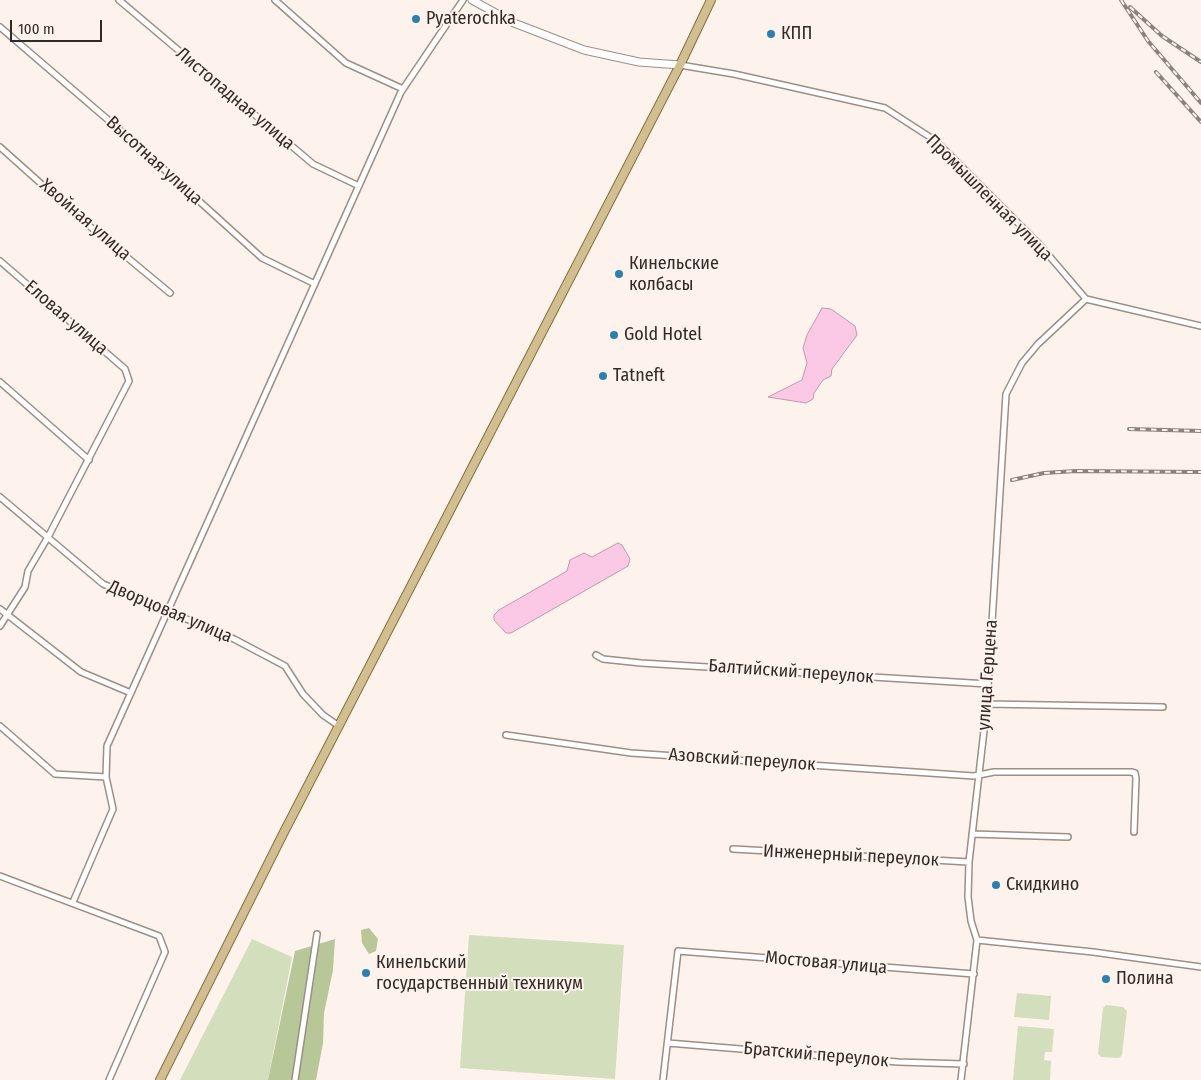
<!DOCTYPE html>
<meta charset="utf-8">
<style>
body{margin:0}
#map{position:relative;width:1201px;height:1080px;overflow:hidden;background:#fdf2ec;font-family:"Fira Sans Condensed",sans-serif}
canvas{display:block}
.scale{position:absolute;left:10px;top:20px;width:92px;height:22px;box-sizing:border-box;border:2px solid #312a26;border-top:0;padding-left:6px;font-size:15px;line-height:18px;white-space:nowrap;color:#312a26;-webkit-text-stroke:4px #fdf2ec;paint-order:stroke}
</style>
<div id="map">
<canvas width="1201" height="1080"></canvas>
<div class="scale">100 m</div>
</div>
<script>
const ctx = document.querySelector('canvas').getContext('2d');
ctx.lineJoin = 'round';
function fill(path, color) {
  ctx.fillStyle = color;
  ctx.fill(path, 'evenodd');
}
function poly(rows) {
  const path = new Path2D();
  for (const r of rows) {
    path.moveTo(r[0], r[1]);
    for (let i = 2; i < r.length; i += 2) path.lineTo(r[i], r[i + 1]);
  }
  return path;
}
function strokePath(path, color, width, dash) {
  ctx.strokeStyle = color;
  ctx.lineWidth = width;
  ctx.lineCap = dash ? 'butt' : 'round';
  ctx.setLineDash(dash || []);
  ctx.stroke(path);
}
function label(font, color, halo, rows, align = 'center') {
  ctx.font = font + ' "Fira Sans Condensed",sans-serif';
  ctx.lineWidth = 4;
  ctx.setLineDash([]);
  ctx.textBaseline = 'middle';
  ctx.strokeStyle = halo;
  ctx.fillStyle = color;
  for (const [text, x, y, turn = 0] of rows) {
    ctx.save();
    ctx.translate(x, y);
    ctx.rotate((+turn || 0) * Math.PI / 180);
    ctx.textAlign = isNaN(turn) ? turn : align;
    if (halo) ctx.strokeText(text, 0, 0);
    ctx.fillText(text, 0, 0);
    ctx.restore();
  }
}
fill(poly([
 [469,935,624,945,615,1079,460,1068],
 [252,939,292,957,268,1080,180,1080],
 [1017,993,1051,996,1049,1020,1014,1017],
 [1106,1005,1123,1007,1127,1011,1122,1055,1119,1058,1101,1057,1098,1054,1103,1008],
 [1018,1026,1054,1029,1052,1052,1045,1052,1044,1060,1051,1061,1050,1080,1013,1080]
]), '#d3dfbc');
fill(poly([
 [369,928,378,939,376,951,369,954,362,943,361,930],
 [335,939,333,970,324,1013,323,1043,316,1080,268,1080,295,951]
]), '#b7c797');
const water = poly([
 [822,308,831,309,855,326,857,335,832,369,831,376,823,380,814,393,813,399,806,403,768,397,802,380,807,363,803,348,807,335,822,308],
 [618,543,622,545,630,559,628,566,511,633,506,633,494,620,494,615,499,610,567,571,570,560,584,553,592,557,618,543]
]);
fill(water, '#fbc8e5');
strokePath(water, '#be99ac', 1);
const street = poly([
 [119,0,313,164,359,186],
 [275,0,346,63,403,89],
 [0,27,135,143,262,258,315,284],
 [680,65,734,74,885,108,936,141,1039,244,1086,299,1201,326],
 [0,147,75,214,170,293],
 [0,261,125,369,129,381,48,537,28,571,25,587,0,626],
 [0,382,89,460],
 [0,497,103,584,234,639,285,666,303,694,323,715,339,726],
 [0,609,81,672,131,693],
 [596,655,603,659,641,663,988,684],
 [987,704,1163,707],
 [0,726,55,774,106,777],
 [506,735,631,753,974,776,994,772,1131,772,1135,773,1136,778,1134,832],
 [972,834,1068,837],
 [733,849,969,862],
 [0,876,159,936,165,952,109,1080],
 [73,902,113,809,106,777,107,746,401,92,463,0],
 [977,940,1093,952,1201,967],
 [668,1043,898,1062,964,1064],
 [295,1080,317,934],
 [663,1080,678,951,974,974],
 [961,1080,977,940,971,921,968,897,969,862,987,704,1006,394,1022,363,1038,344,1086,299]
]);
const secondary = poly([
 [472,0,514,23,584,50,639,62,680,65]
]);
const primary = poly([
 [160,1080,284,832,680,65,711,0]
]);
strokePath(street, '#9e8e84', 8);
strokePath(secondary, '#9e8e84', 9);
strokePath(primary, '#85703b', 10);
strokePath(street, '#fff', 5);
strokePath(secondary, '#fff', 7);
strokePath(primary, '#d1bf91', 8);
const rail = poly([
 [1121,0,1148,41,1201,103],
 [1130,7,1162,36,1201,62],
 [1156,72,1201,122],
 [1129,429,1201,431],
 [1012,480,1044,473,1076,471,1201,472]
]);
strokePath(rail, '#8b827d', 4);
strokePath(rail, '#fdf2ec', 2, [5.5]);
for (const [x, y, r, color] of [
 [416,19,5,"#2d7fb0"],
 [771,34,5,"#2d7fb0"],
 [619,274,5,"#2d7fb0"],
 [614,335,5,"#2d7fb0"],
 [603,376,5,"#2d7fb0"],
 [996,885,5,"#2d7fb0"],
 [366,973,5,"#2d7fb0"],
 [1106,979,5,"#2d7fb0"]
]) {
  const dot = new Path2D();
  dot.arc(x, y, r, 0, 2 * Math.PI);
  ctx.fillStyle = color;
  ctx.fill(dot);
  strokePath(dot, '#fdf2ec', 2);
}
label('18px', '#312a26', '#fdf2ec', [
 ["Pyaterochka",426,19],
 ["КПП",781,34],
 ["Кинельские",629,264],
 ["колбасы",629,285],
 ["Gold Hotel",624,335],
 ["Tatneft",613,376],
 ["Скидкино",1006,885],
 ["Кинельский",376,963],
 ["государственный техникум",376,984],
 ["Полина",1116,979]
], 'left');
label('18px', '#312a26', '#fdf2ec', [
 ["Листопадная улица",235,99,40],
 ["Высотная улица",154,161,42],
 ["Промышленная улица",989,198,45],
 ["Хвойная улица",85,220,41],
 ["Еловая улица",66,318,41],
 ["Дворцовая улица",170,612,23],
 ["Балтийский переулок",791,672,4],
 ["улица Герцена",988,675,-86],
 ["Азовский переулок",742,760,4],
 ["Инженерный переулок",851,856,3],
 ["Мостовая улица",826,963,5],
 ["Братский переулок",816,1055,5]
]);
</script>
